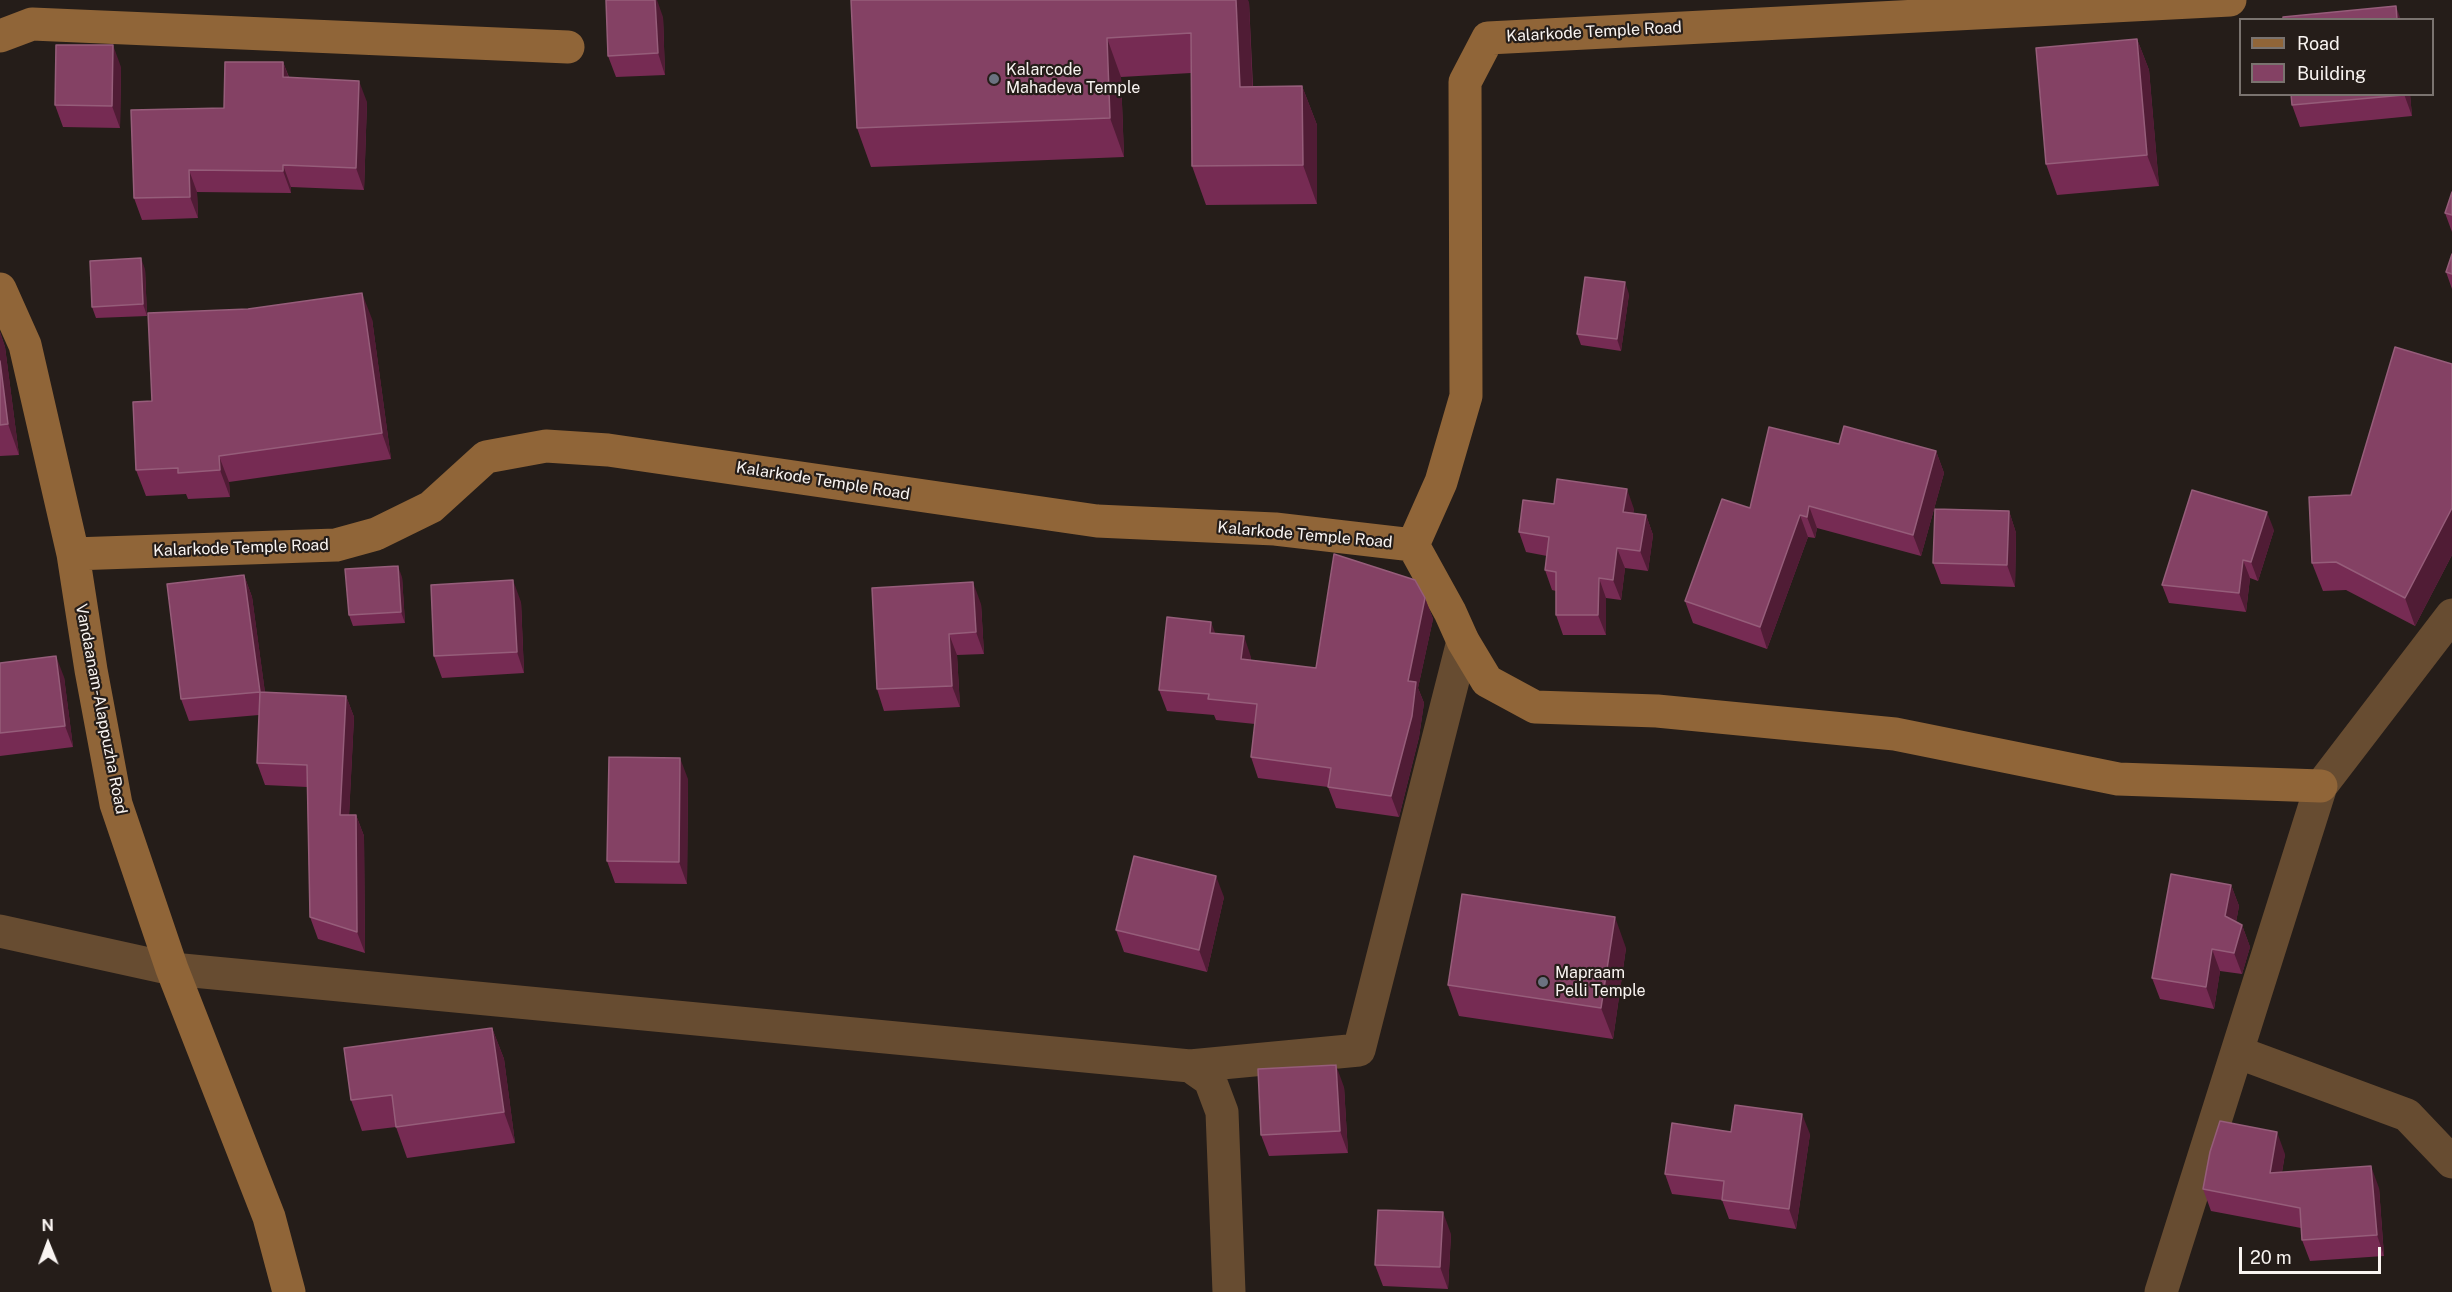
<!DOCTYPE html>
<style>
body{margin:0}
#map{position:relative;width:2452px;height:1292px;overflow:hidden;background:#251d19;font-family:"Public Sans",sans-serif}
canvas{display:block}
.legend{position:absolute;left:2239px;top:18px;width:195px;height:78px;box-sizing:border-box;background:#251d19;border:2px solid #7a736f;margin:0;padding:8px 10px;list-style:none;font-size:18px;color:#f9f4f1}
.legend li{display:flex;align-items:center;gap:12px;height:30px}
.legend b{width:30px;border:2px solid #7a736f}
.north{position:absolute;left:18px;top:1214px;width:60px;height:60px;-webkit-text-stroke:4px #251d19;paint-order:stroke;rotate:359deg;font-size:16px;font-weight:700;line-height:24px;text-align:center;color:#f9f4f1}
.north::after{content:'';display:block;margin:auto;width:21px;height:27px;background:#f9f4f1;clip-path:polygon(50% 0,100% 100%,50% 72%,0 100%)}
.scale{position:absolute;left:2239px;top:1247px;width:142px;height:27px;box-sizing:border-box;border:3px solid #f9f4f1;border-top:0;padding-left:8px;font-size:18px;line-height:21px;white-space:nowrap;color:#f9f4f1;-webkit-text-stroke:4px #251d19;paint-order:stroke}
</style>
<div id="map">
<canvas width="2452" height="1292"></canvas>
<ul class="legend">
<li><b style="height:8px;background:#906538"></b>Road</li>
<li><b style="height:16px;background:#844164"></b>Building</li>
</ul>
<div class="north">N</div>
<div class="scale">20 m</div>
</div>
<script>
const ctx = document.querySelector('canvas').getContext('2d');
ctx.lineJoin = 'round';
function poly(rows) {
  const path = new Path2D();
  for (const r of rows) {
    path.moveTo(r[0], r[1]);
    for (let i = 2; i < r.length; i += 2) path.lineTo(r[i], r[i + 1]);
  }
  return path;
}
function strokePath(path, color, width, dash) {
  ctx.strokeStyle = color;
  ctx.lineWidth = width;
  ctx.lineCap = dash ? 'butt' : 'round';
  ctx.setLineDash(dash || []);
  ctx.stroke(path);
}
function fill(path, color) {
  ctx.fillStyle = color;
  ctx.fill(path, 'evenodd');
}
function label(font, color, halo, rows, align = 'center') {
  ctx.font = font + ' "Public Sans",sans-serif';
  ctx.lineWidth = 4.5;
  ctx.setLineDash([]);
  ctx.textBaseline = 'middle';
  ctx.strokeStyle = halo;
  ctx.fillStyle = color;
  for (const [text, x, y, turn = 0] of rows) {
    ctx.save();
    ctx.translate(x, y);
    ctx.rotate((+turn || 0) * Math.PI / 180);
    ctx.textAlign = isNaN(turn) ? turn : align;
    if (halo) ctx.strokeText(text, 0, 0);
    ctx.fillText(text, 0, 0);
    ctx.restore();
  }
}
strokePath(poly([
 [0,931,172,969,1190,1066,1210,1080,1222,1112,1229,1292],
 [2237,1052,2407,1115,2452,1162],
 [1190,1066,1359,1050,1463,641],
 [2161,1292,2321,786,2452,615]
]), '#674c31', 33);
strokePath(poly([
 [0,36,32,24,568,47],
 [0,289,25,345,73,554,91,670,116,804,172,969,269,1217,289,1292],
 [1413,545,1450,612,1463,641,1487,681,1535,707,1657,711,1895,734,2118,779,2321,786],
 [73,554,336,545,376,534,431,507,486,457,546,446,608,450,1097,521,1275,529,1413,545,1441,482,1466,396,1465,82,1488,38,2230,0]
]), '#906538', 33);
fill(poly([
 [851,0,1249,2,1253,87,1302,86,1317,125,1317,204,1206,205,1192,166,1191,73,1121,77,1124,157,871,167,857,128],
 [663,17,665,75,616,77,608,56],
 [2137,39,2149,70,2159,186,2057,195,2046,164],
 [283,62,289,77,367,102,364,190,291,187,291,193,197,192,198,218,142,220,134,198,224,108],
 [121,67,120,128,63,127,55,105],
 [2291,94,2410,94,2412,116,2300,127,2292,105],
 [2452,192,2452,232,2445,213],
 [2452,254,2452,289,2446,272],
 [145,269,147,316,96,318,92,307],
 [1629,294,1621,351,1581,345,1577,334],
 [372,319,391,459,229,482,230,497,188,499,186,494,146,496,136,470,152,401],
 [0,332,5,347,19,455,0,456],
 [2452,364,2452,555,2415,626,2346,590,2323,591,2312,563,2351,495],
 [1839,444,1936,451,1944,473,1921,556,1817,528,1815,538,1808,537,1767,649,1693,623,1685,601,1750,508],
 [1554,504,1634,509,1633,513,1646,515,1653,535,1648,571,1625,568,1621,600,1606,598,1606,635,1563,635,1556,615,1556,591,1552,590,1545,570,1547,556,1526,552,1519,532],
 [2009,511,2016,533,2015,587,1941,584,1933,563],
 [2274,530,2258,581,2250,578,2246,612,2169,603,2162,585],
 [244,575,252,597,265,693,346,696,354,717,349,815,356,815,364,836,365,953,318,939,310,917,307,787,265,785,257,763,259,715,189,721,181,699],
 [402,577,405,623,353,626,349,615],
 [1425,598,1433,619,1418,688,1424,703,1419,737,1399,817,1336,808,1328,787,1258,778,1251,757,1255,724,1216,720,1214,715,1167,711,1159,690,1215,633,1251,657,1251,660,1316,668],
 [521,602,524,673,442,678,434,656],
 [981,604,984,654,957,655,960,707,884,711,877,689],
 [0,663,64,677,73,747,0,756],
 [688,779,687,884,615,883,607,861],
 [2231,885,2239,906,2236,922,2242,925,2250,947,2242,974,2220,971,2214,1009,2160,999,2152,978],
 [1224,897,1207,972,1124,952,1116,930],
 [1626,948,1613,1039,1459,1016,1448,985],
 [492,1028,504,1059,515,1143,407,1158,396,1127,362,1131,351,1100],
 [1344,1087,1348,1153,1269,1156,1261,1135],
 [1731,1132,1810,1134,1796,1229,1729,1219,1722,1200,1672,1194,1665,1174],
 [2285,1154,2282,1172,2379,1188,2384,1256,2310,1261,2302,1240,2301,1228,2211,1211,2203,1189],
 [1451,1234,1448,1289,1383,1286,1375,1265]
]), '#762b53');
fill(poly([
 [655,0,657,0,663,17,665,75,658,53],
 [1236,0,1248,0,1249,2,1254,125,1240,87],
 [2396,6,2401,20,2397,20],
 [1107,38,1121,77,1124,157,1110,118],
 [2137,39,2149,70,2159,186,2147,155],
 [113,45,121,67,120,128,112,106],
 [283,62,291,84,283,77],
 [359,81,367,102,364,190,356,168],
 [1302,86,1317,125,1317,204,1303,165],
 [2404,94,2410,94,2412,116],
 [283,165,291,187,291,193,283,171],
 [189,170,197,192,198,218,190,197],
 [141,258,145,269,147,316,143,304],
 [1625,282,1629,294,1621,351,1617,339],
 [362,293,372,319,391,459,382,433],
 [0,332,5,347,19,455,8,424,0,361],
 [1936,451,1944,473,1921,556,1913,535],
 [219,456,229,482,230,497,220,470],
 [1627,489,1634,509,1630,532,1623,512],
 [1809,506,1817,528,1815,538,1807,517],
 [2452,508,2452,555,2415,626,2405,598],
 [2009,511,2016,533,2015,587,2007,565],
 [2267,512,2274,530,2258,581,2251,562],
 [1646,515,1653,535,1648,571,1640,551],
 [1800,515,1808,537,1767,649,1760,627],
 [1617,548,1625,568,1621,600,1613,580],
 [2243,560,2250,578,2246,612,2239,593],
 [398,566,402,577,405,623,401,612],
 [244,575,252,597,268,714,260,692],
 [1599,578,1606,598,1606,635,1598,615],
 [513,580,521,602,524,673,517,652],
 [973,582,981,604,984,654,976,632],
 [1425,598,1433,619,1418,688,1424,703,1419,737,1399,817,1391,796,1408,681],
 [1211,622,1219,643,1210,633],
 [949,634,957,655,960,707,952,686],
 [1244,636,1251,657,1249,680,1241,659],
 [56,656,64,677,73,747,65,726],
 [346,696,354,717,348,837,340,815],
 [680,758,688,779,687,884,679,862],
 [356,815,364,836,365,953,357,932],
 [1216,876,1224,897,1207,972,1199,950],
 [2231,885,2239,906,2233,938,2225,916],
 [1615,917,1626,948,1613,1039,1601,1008],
 [2242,925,2250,947,2242,974,2234,953],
 [2212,949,2220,971,2214,1009,2206,987],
 [492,1028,504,1059,515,1143,504,1112],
 [1336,1065,1344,1087,1348,1153,1340,1131],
 [1802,1114,1810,1134,1796,1229,1789,1209],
 [2277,1132,2285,1154,2278,1195,2270,1173],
 [2371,1166,2379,1188,2384,1256,2377,1235],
 [1443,1212,1451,1234,1448,1289,1440,1267]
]), '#501c35');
const building = poly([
 [606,0,655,0,658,53,608,56,606,0],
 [851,0,1236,0,1240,87,1302,86,1303,165,1192,166,1191,33,1107,38,1110,118,857,128,851,0],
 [2396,6,2397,20,2283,20,2283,17,2396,6],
 [2137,39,2147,155,2046,164,2036,48,2137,39],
 [56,45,113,45,112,106,55,105,56,45],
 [225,62,283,62,283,77,359,81,356,168,283,165,283,171,189,170,190,197,134,198,131,110,224,108,225,62],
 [2291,94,2404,94,2404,95,2292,105,2291,94],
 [2452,192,2452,215,2445,213,2452,192],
 [2452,254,2452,274,2446,272,2452,254],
 [141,258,143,304,92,307,90,261,141,258],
 [1585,277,1625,282,1617,339,1577,334,1585,277],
 [362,293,382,433,219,456,220,470,178,473,178,468,136,470,133,402,152,401,148,313,248,309,362,293],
 [2395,347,2452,364,2452,508,2405,598,2336,562,2312,563,2309,497,2351,495,2395,347],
 [0,361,8,424,0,425,0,361],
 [1844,426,1936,451,1913,535,1809,506,1807,517,1800,515,1760,627,1685,601,1722,499,1750,508,1769,427,1839,444,1844,426],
 [1557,479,1627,489,1623,512,1646,515,1640,551,1617,548,1613,580,1599,578,1598,615,1556,615,1556,572,1545,570,1549,537,1519,532,1523,500,1554,504,1557,479],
 [2192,490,2267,512,2251,562,2243,560,2239,593,2162,585,2192,490],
 [1935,509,2009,511,2007,565,1933,563,1935,509],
 [1334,554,1415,580,1425,598,1408,681,1416,682,1412,716,1391,796,1328,787,1331,768,1251,757,1257,704,1208,699,1209,694,1159,690,1167,617,1211,622,1210,633,1244,636,1241,659,1316,668,1334,554],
 [398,566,401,612,349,615,345,569,398,566],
 [244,575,260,692,181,699,167,584,244,575],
 [513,580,517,652,434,656,431,585,513,580],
 [973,582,976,632,949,634,952,686,877,689,872,588,973,582],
 [56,656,65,726,0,733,0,663,56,656],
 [260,692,346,696,340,815,356,815,357,932,310,917,307,765,257,763,260,692],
 [609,757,680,758,679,862,607,861,609,757],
 [1134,856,1216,876,1199,950,1116,930,1134,856],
 [2171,874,2231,885,2225,916,2242,925,2234,953,2212,949,2206,987,2152,978,2171,874],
 [1462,894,1615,917,1601,1008,1448,985,1462,894],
 [492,1028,504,1112,396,1127,392,1095,351,1100,344,1048,492,1028],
 [1336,1065,1340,1131,1261,1135,1258,1069,1336,1065],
 [1735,1105,1802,1114,1789,1209,1722,1200,1724,1181,1665,1174,1672,1123,1731,1132,1735,1105],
 [2220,1121,2277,1132,2270,1173,2371,1166,2377,1235,2302,1240,2300,1208,2203,1189,2210,1152,2220,1121],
 [1378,1210,1443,1212,1440,1267,1375,1265,1378,1210]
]);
fill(building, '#844164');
strokePath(building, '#965d7a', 1.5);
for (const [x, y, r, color] of [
 [994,79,6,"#6b7280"],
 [1543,982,6,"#6b7280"]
]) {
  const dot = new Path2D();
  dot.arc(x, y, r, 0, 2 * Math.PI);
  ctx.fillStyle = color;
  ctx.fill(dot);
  strokePath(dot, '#251d19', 2);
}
label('16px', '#f9f4f1', '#251d19', [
 ["Kalarkode Temple Road",1594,32,-3],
 ["Kalarkode Temple Road",823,481,9],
 ["Kalarkode Temple Road",1305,535,5],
 ["Kalarkode Temple Road",241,548,-2],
 ["Vandaanam-Alappuzha Road",101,709,79]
]);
label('16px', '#f9f4f1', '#251d19', [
 ["Kalarcode",1006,70],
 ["Mahadeva Temple",1006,88],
 ["Mapraam",1555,973],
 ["Pelli Temple",1555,991]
], 'left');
</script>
